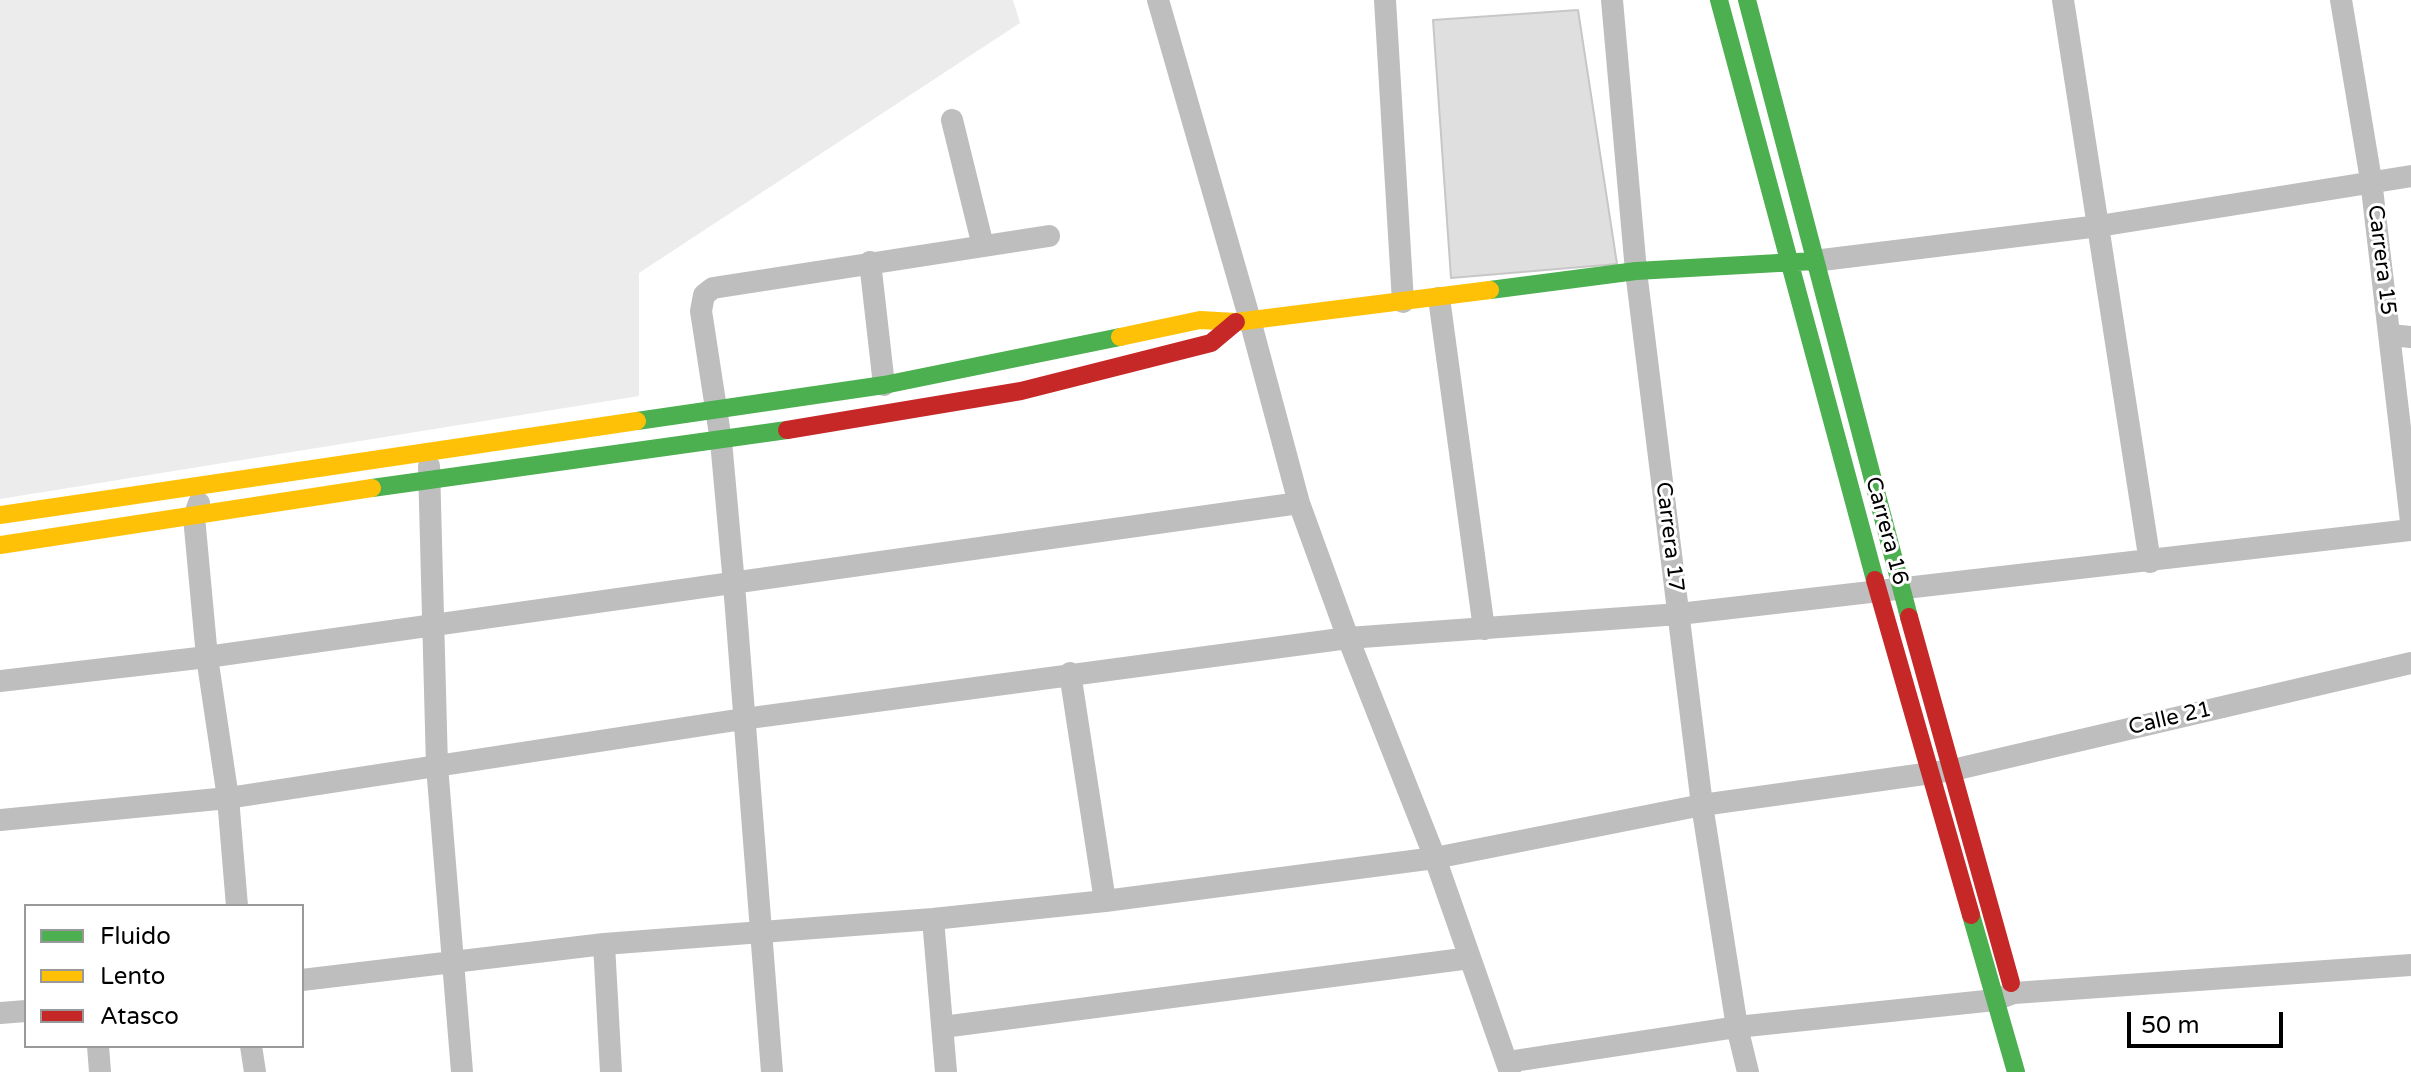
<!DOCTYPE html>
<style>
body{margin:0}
#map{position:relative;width:2411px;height:1072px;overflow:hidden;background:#fff;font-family:"Varela Round",sans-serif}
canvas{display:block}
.legend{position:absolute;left:24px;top:904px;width:280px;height:144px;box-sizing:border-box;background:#fff;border:2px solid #999;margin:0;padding:10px 14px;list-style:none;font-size:24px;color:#000}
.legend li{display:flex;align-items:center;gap:16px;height:40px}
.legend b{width:40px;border:2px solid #999}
.scale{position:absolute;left:2127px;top:1012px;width:156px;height:36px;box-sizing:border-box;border:4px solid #000;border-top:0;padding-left:10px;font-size:24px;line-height:28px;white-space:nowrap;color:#000;-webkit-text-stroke:6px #fff;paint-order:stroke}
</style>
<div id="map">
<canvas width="2411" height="1072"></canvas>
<ul class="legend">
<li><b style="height:10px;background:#4caf50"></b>Fluido</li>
<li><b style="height:10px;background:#ffc107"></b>Lento</li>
<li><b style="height:10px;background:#c62828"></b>Atasco</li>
</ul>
<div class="scale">50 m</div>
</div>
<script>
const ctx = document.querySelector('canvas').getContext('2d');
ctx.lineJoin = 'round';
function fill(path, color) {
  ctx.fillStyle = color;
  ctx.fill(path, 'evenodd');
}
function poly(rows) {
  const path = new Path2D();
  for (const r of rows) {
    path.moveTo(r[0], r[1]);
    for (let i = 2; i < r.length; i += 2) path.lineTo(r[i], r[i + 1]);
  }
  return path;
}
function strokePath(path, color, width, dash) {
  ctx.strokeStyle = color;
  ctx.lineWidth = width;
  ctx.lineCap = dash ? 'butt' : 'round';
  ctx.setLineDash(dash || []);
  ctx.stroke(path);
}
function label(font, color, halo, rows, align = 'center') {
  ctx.font = font + ' "Varela Round",sans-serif';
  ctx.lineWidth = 6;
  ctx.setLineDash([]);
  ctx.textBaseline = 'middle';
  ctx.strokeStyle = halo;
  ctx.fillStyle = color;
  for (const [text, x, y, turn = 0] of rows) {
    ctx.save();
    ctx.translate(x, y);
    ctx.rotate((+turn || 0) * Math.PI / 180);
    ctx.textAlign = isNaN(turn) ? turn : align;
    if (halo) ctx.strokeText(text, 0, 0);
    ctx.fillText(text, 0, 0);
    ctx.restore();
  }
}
fill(poly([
 [0,0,1013,0,1020,23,639,273,639,396,0,499]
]), '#ececec');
const building = poly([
 [1578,10,1617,264,1451,278,1433,20,1578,10]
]);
fill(building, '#dfdfdf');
strokePath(building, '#c7c7c7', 2);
strokePath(poly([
 [1158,0,1250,320,1299,503,1348,638,1435,858,1510,1072],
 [1385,0,1403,302],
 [1612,0,1636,271,1702,805,1737,1027,1748,1072],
 [2063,0,2150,562],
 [2341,0,2371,180,2411,522],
 [952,120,983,246],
 [1814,261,2099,226,2411,176],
 [870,262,884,385],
 [1439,298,1484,629],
 [2391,335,2411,337],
 [429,466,437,766,462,1072],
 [199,503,194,517,207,657,228,798,237,906],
 [1070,673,1105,901],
 [0,681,207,657,1299,503],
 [0,820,228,798,743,719,1348,638,1679,614,2411,530],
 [933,919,946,1072],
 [604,944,611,1072],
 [302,980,604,944,933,919,1105,901,1435,858,1702,805,1953,770,2411,663],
 [0,1013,26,1011],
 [943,1027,1470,958],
 [98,1046,100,1072],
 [251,1046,255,1072],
 [1507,1062,1737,1027,1995,1000,2014,993,2411,965],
 [772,1072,734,584,721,441,701,311,704,295,713,288,1049,236]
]), '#bebebe', 22);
strokePath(poly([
 [1719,0,1875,580],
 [1747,0,1909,617],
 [1490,290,1636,271,1814,261],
 [637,421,884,385,1120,337],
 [372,488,787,430],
 [1971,915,2016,1072]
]), '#4caf50', 18);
strokePath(poly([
 [1120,337,1200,320,1236,322,1490,290],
 [0,515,637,421],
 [0,545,372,488]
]), '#ffc107', 18);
strokePath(poly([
 [787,430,1021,391,1211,343,1236,322],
 [1875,580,1971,915],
 [1909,617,2011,983]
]), '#c62828', 18);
label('22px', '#000', '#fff', [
 ["Carrera 15",2381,260,83],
 ["Carrera 16",1886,531,75],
 ["Carrera 17",1669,537,83],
 ["Calle 21",2170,719,-13]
]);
</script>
